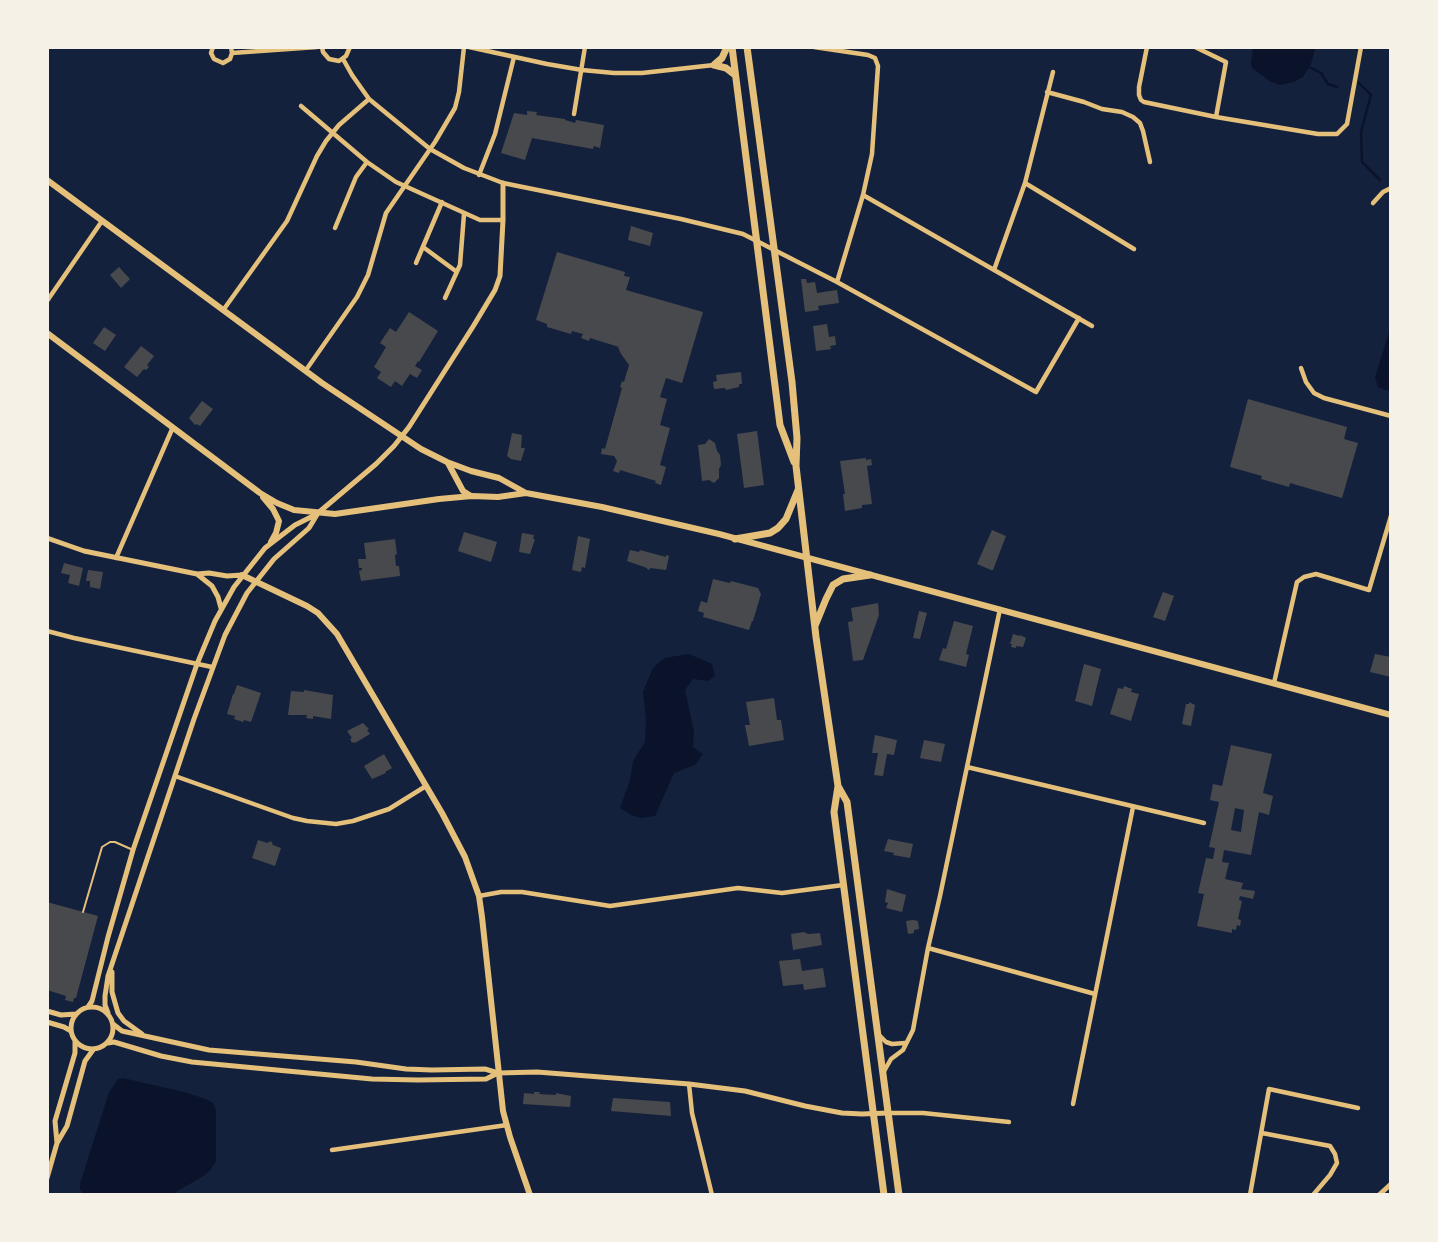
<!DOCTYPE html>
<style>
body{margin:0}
#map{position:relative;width:1438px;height:1242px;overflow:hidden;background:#14213d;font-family:Quicksand,sans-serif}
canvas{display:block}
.frame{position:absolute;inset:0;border:49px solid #f6f1e7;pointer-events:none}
</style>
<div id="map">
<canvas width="1438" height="1242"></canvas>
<div class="frame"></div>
</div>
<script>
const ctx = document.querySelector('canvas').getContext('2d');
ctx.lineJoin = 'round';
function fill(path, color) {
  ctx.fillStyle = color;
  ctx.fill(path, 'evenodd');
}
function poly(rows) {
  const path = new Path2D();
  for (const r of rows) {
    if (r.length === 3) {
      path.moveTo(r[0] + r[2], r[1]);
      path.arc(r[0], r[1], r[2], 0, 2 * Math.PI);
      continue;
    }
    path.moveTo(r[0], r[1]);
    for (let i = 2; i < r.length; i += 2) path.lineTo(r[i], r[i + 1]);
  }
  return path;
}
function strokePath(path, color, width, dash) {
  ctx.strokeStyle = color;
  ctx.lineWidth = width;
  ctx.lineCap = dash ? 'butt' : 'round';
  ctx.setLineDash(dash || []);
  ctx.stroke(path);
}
fill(poly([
 [1253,47,1314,47,1315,50,1311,64,1303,77,1294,82,1281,85,1271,82,1252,68,1251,63],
 [1391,326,1391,391,1385,390,1378,387,1375,377],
 [689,654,712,664,715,676,708,681,693,679,685,690,694,732,693,747,703,754,695,765,674,773,655,816,641,818,631,815,620,808,630,780,633,761,645,742,646,720,643,692,653,668,664,658],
 [123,1078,184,1092,206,1099,213,1103,216,1110,216,1161,210,1171,200,1178,171,1195,84,1195,80,1189,80,1184,109,1092,118,1079]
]), '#0b132b');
strokePath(poly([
 [1309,67,1321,73,1328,84,1337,87],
 [1359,83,1371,95,1361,132,1362,162,1380,180]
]), '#0b132b', 2.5);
fill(poly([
 [527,111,537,112,536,115,565,119,565,120,575,123,576,120,604,125,600,148,594,146,593,149,532,138,525,160,501,153,514,113,527,115],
 [631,226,653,233,650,246,628,240],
 [557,252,625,272,624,276,630,277,626,290,703,312,682,383,666,378,660,397,667,399,660,425,670,428,660,465,666,467,661,485,655,483,656,481,620,470,619,473,613,471,617,461,614,456,601,454,602,448,605,449,622,388,620,387,622,381,624,382,629,365,621,354,618,347,619,347,590,338,589,341,581,338,583,334,572,331,571,334,547,327,547,324,536,320],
 [119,267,130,279,121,288,110,275],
 [801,279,806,279,807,283,815,282,817,293,837,290,839,303,818,306,819,310,805,312],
 [409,312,438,331,419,362,418,361,415,366,422,370,417,378,410,374,402,386,395,381,391,387,377,378,381,372,374,367,386,347,380,343,390,328,396,332],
 [827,324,829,337,835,336,836,345,830,346,831,349,816,351,813,326],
 [104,327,116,335,105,351,93,343],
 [141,346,154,356,147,365,149,367,146,370,144,369,137,377,124,367],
 [741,372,742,384,739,384,739,387,726,390,725,388,714,389,713,382,717,381,716,375],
 [1248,399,1347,427,1344,439,1358,443,1342,498,1290,483,1289,487,1261,479,1262,476,1230,467],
 [202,401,213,409,200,426,197,424,195,425,189,418],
 [757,431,764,485,744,488,737,434],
 [512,433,522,435,521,448,525,448,521,461,511,459,507,456],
 [709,439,715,443,717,451,720,455,721,465,719,469,719,478,714,483,709,480,702,481,698,445,705,444],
 [866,458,866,460,871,459,872,465,867,466,872,504,862,505,862,508,845,511,843,494,845,494,840,461],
 [992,530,1006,536,993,570,991,570,977,564],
 [464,532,497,542,491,562,458,551],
 [522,533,534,535,533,539,535,539,530,554,519,552],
 [578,536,590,539,585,568,582,567,581,572,572,570],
 [395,539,397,554,395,555,396,566,399,566,400,576,361,581,359,571,362,570,362,568,359,568,358,559,366,559,364,543],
 [630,550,639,552,640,550,666,557,666,555,669,556,666,570,650,568,650,570,647,569,647,568,627,561],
 [64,563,83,568,79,586,68,583,70,575,61,573],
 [88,570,103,572,100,589,90,587,90,581,86,581],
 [713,579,730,583,731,581,758,588,761,594,753,621,752,621,749,630,703,617,704,613,698,611,701,601,707,603],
 [1163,592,1174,596,1165,621,1153,617],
 [878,603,879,615,863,660,853,661,848,622,853,621,851,608],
 [919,611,927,613,920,639,913,638],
 [954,621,973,626,966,654,969,655,966,667,939,660,943,648,946,649],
 [1013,634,1020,636,1020,635,1026,638,1023,647,1016,646,1016,648,1011,647,1012,644,1010,644],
 [1375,654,1391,657,1391,677,1370,672],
 [1084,664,1101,669,1092,706,1075,701],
 [237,685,261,693,251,722,244,720,243,722,234,719,235,716,227,714,233,694,234,694],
 [1124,686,1132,689,1131,692,1139,694,1131,721,1110,714,1118,688,1123,689],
 [304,690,333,695,331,719,313,716,313,719,306,718,307,715,288,715,291,691,304,692],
 [774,698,777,720,781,720,784,740,749,746,745,725,750,725,746,702],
 [1189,702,1195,705,1191,726,1182,724,1186,704,1189,704],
 [363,723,369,729,367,730,370,734,355,743,354,742,352,743,350,739,352,738,347,731],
 [875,735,897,740,894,755,887,754,883,776,874,775,878,753,872,753],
 [924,740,945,744,941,762,920,758],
 [1231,745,1272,754,1263,793,1273,796,1269,815,1259,812,1251,855,1224,850,1222,862,1229,863,1225,879,1243,883,1241,889,1255,891,1253,899,1240,896,1239,900,1242,901,1238,919,1241,920,1240,926,1237,925,1236,930,1232,929,1232,933,1197,926,1204,894,1198,893,1206,858,1213,859,1215,848,1209,847,1219,802,1210,800,1213,784,1222,786],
 [1235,808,1244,810,1241,832,1231,830],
 [384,754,392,768,385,772,386,773,372,779,364,766],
 [888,839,913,844,910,858,893,855,894,853,884,851],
 [258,840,267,843,271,841,273,845,281,848,275,866,252,858],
 [887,889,906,895,902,912,886,908,888,903,885,902],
 [47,902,98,916,76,998,74,998,73,1002,65,1000,66,996,47,990],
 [913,920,918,921,919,929,914,930,914,933,908,934,906,921],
 [804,932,808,934,820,933,822,945,793,950,791,934],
 [800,959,802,971,823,968,826,987,804,990,803,984,783,986,779,961],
 [534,1092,540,1092,539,1094,556,1095,556,1093,571,1096,570,1107,523,1104,524,1093,534,1094],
 [613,1098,670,1102,671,1116,611,1111]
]), '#48494c');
strokePath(poly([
 [83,912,102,847,110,842,115,842,133,850]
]), '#e5c07b', 2);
strokePath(poly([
 [213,47,211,53,214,59,223,63,230,59,232,53,231,47],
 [322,47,323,52,329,59,339,61,346,56,350,47],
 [469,47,547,64,582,70,614,73,642,73,714,65],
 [814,47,868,55,875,58,878,66,872,154,863,195,837,282],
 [1147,47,1139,87,1139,95,1141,100,1144,102,1216,117,1318,134,1337,134,1347,124,1361,47],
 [1195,47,1226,62,1216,117],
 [232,53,317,47],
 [343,59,352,75,369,99,430,149,464,168,503,183,681,219,743,234,837,282,1036,392,1079,318],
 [1047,92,1084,102,1102,109,1122,112,1133,117,1140,123,1143,131,1150,162],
 [301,106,367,162,396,182,480,220,503,220],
 [574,114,585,47],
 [479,175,495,134,514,57],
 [1025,183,1134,249],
 [863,195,1092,326],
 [1373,203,1383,192,1391,188],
 [335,228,356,177,367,162],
 [423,247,457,272],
 [416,263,442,202],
 [994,270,1025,183,1053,72],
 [445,298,460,265,464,214],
 [47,301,102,221],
 [224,309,287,221,317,156,326,141,339,125,369,99],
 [1301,368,1306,382,1314,393,1324,398,1391,416],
 [306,370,357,297,368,275,386,213,435,142,455,108,459,92,464,47],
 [116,558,173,427],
 [47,631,74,638,212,667],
 [1274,683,1297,582,1304,577,1316,574,1369,590,1391,516],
 [967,767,1204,823],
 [175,776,293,818,307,821,336,824,353,821,389,809,426,786],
 [479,896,501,892,522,892,610,906,738,888,782,893,843,885],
 [928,948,1095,994],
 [878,1034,886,1042,892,1044,905,1043],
 [883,1073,891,1059,903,1050,913,1030,928,948,940,896,1000,609],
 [689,1084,692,1113,712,1195],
 [1073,1104,1133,807],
 [889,1113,923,1113,1009,1122],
 [1262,1133,1330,1146,1335,1154,1337,1163,1330,1175,1313,1195],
 [332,1150,507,1125],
 [1250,1195,1269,1089,1358,1108]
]), '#e5c07b', 4.5);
strokePath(poly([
 [47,538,84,551,197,574,209,573,227,576,242,575],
 [197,574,212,586,218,597,221,608],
 [112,972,112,992,118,1013,124,1021,142,1034],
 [92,1028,21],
 [88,1007,92,1001,108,937,133,850,197,664,215,621,234,587,265,548,295,525,315,515],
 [47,1011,61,1015,76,1014],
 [108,1013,105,1005,105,996,108,976,194,719,225,635,247,593,274,559,309,528,318,513,376,464,394,446,409,427,474,325,495,290,500,276,503,220,503,183],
 [47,1022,64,1027,71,1031],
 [113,1024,122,1031,209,1050,356,1062,406,1069,432,1070,485,1069,498,1073,537,1072,689,1084,745,1091,805,1106,842,1113,862,1114,888,1113],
 [108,1043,114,1042,161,1056,192,1062,372,1079,418,1080,486,1079,498,1073],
 [57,1143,55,1121,75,1053,75,1042],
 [47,1178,57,1143,67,1126,85,1061,93,1050],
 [1379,1195,1391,1184]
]), '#e5c07b', 5);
strokePath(poly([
 [242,575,307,606,318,613,337,634,442,813,465,857,479,896,482,917,503,1111,510,1137,530,1195]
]), '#e5c07b', 6);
strokePath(poly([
 [47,180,322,383,421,449,447,462,471,471,499,478,526,493,602,507,719,534,1391,715],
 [47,333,260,493,277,503,294,510,335,514,439,499,472,496,498,497,526,493],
 [448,463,463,491,471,496],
 [263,497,273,509,279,521,276,533,271,542]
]), '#e5c07b', 6);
strokePath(poly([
 [732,47,780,425,794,462],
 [747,47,792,382,797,438,796,466,816,637,838,786,834,812,884,1195],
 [714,65,726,68,735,75],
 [714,65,722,58,727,47],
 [735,539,770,533,778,528,786,519,798,490],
 [815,626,826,599,833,585,843,579,870,575],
 [838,786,847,802,899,1195]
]), '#e5c07b', 7);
</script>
